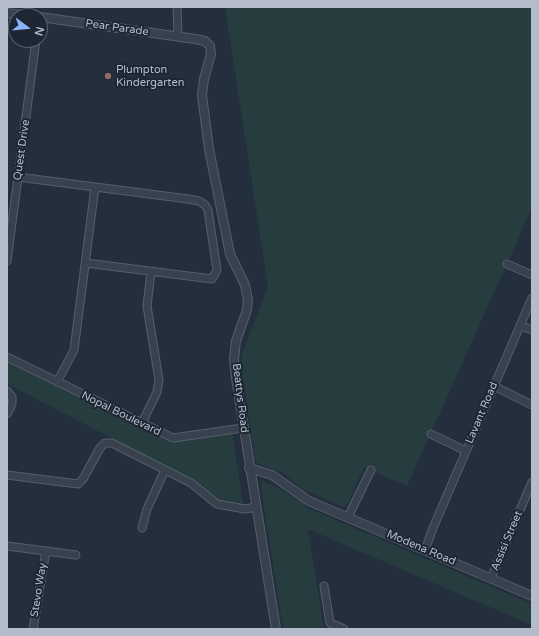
<!DOCTYPE html>
<style>
body{margin:0}
#map{position:relative;width:539px;height:636px;overflow:hidden;background:#242f3e;font-family:"Varela Round",sans-serif}
canvas{display:block}
.frame{position:absolute;inset:0;border:8px solid #b4bcc9;pointer-events:none}
.north{position:absolute;left:8px;top:8px;width:40px;height:40px;box-sizing:border-box;background:#1d2633;border:1px solid #59626f;border-radius:50%;rotate:106deg;font-size:11px;font-weight:700;line-height:16px;text-align:center;color:#b4bcc9}
.north::after{content:'';display:block;margin:auto;width:14px;height:18px;background:#8ab4f8;clip-path:polygon(50% 0,100% 100%,50% 72%,0 100%)}
</style>
<div id="map">
<canvas width="539" height="636"></canvas>
<div class="frame"></div>
<div class="north">N</div>
</div>
<script>
const ctx = document.querySelector('canvas').getContext('2d');
ctx.lineJoin = 'round';
function fill(path, color) {
  ctx.fillStyle = color;
  ctx.fill(path, 'evenodd');
}
function poly(rows) {
  const path = new Path2D();
  for (const r of rows) {
    path.moveTo(r[0], r[1]);
    for (let i = 2; i < r.length; i += 2) path.lineTo(r[i], r[i + 1]);
  }
  return path;
}
function strokePath(path, color, width, dash) {
  ctx.strokeStyle = color;
  ctx.lineWidth = width;
  ctx.lineCap = dash ? 'butt' : 'round';
  ctx.setLineDash(dash || []);
  ctx.stroke(path);
}
function label(font, color, halo, rows, align = 'center') {
  ctx.font = font + ' "Varela Round",sans-serif';
  ctx.lineWidth = 4;
  ctx.setLineDash([]);
  ctx.textBaseline = 'middle';
  ctx.strokeStyle = halo;
  ctx.fillStyle = color;
  for (const [text, x, y, turn = 0] of rows) {
    ctx.save();
    ctx.translate(x, y);
    ctx.rotate((+turn || 0) * Math.PI / 180);
    ctx.textAlign = isNaN(turn) ? turn : align;
    if (halo) ctx.strokeText(text, 0, 0);
    ctx.fillText(text, 0, 0);
    ctx.restore();
  }
}
fill(poly([
 [225,7,532,7,532,208,407,486,364,467,347,505,343,507,302,489,283,473,257,463,255,459,241,363,242,354,268,287],
 [7,357,167,436,232,429,243,505,219,500,191,479,7,384],
 [262,481,280,489,304,503,305,507,532,604,532,625,308,529,324,629,283,629,261,488]
]), '#263c3f');
const minor = poly([
 [177,7,178,37],
 [18,177,188,199,199,201,205,205,208,210,217,270,212,279,86,263],
 [7,261,36,40],
 [507,264,532,275],
 [520,325,532,330],
 [7,357,173,438,243,428],
 [57,382,74,350,95,187],
 [494,386,532,405],
 [7,391,12,397,12,404,7,414],
 [142,423,157,392,159,380,147,306,151,272],
 [431,434,466,451],
 [7,475,78,484,83,479,100,448,105,443,112,443,191,483,217,504,245,509,256,507],
 [348,517,371,470],
 [142,528,147,509,165,470],
 [7,546,76,555],
 [425,550,433,528,532,298],
 [491,578,532,482],
 [324,586,330,623,344,629],
 [33,629,46,551]
]);
const tertiary = poly([
 [7,13,30,16],
 [40,17,195,39,205,41,210,46,211,54,204,79,202,95,209,149,230,254,245,285,248,300,247,310,236,341,234,359,236,378,276,629],
 [249,468,272,475,309,501,532,596]
]);
strokePath(minor, '#565f6c', 9);
strokePath(tertiary, '#565f6c', 10);
strokePath(minor, '#38414e', 7);
strokePath(tertiary, '#38414e', 8);
for (const [x, y, r, color] of [
 [108,76,4,"#8d6e63"]
]) {
  const dot = new Path2D();
  dot.arc(x, y, r, 0, 2 * Math.PI);
  ctx.fillStyle = color;
  ctx.fill(dot);
  strokePath(dot, '#1d2633', 1.5);
}
label('11px', '#b4bcc9', '#1d2633', [
 ["Pear Parade",117,28,8],
 ["Quest Drive",22,150,-82],
 ["Beattys Road",240,398,83],
 ["Lavant Road",482,413,-67],
 ["Nopal Boulevard",121,414,26],
 ["Assisi Street",507,541,-67],
 ["Modena Road",421,548,23],
 ["Stevo Way",39,590,-81]
]);
label('11px', '#b4bcc9', '#1d2633', [
 ["Plumpton",116,70],
 ["Kindergarten",116,83]
], 'left');
</script>
